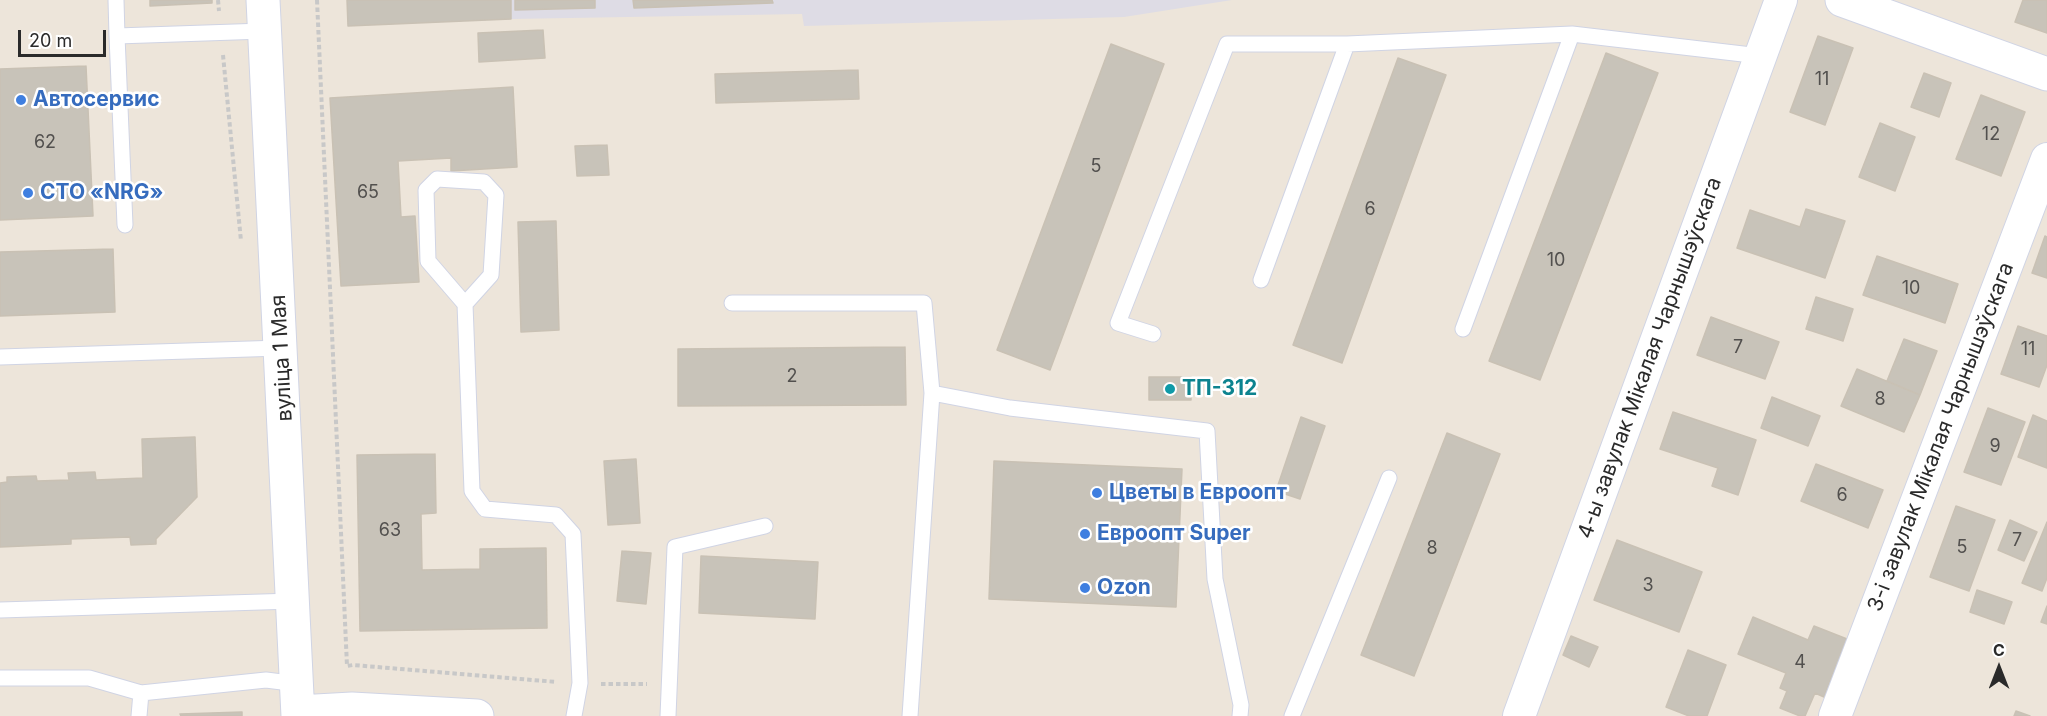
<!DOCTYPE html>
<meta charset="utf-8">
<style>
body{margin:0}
#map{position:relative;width:2047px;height:716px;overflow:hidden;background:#ede5da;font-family:Inter,sans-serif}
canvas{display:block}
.north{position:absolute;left:1969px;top:638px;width:60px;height:60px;-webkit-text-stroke:4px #fff;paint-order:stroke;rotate:0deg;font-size:16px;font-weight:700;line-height:24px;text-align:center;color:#2a2a2a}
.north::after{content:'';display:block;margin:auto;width:21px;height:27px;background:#2a2a2a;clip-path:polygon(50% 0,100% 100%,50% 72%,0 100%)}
.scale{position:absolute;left:18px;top:30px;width:88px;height:27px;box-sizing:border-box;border:3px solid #2a2a2a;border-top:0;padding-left:8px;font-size:18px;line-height:21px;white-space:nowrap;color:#2a2a2a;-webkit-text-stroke:4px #fff;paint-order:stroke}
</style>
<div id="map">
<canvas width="2047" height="716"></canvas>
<div class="north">С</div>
<div class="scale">20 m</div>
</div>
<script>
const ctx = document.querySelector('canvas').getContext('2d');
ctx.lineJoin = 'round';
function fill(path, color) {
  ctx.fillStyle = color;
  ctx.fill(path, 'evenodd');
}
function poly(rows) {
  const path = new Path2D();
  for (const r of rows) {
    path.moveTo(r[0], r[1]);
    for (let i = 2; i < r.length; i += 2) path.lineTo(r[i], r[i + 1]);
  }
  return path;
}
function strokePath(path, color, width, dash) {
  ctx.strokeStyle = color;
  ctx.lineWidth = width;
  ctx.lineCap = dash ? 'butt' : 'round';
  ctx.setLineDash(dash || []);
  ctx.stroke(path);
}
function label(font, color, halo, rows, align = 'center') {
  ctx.font = font + ' Inter,sans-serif';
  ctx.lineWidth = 5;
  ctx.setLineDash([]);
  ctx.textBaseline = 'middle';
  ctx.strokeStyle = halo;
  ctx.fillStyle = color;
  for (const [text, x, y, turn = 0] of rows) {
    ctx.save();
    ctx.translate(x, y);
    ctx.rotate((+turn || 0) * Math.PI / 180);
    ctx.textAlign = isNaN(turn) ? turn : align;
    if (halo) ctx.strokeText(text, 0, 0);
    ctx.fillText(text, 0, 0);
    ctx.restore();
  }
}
fill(poly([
 [347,0,1232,0,1124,17,804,26,802,14,511,19,348,26]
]), '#dedce5');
const building = poly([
 [150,0,212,0,212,3,150,6,150,0],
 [347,0,511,0,511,19,348,26,347,0],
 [515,0,595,0,595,8,515,10,515,0],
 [633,0,772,0,773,3,634,8,633,0],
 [2023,0,2047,0,2047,33,2015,22,2023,0],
 [543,30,545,58,479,62,478,33,543,30],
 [1818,36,1853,48,1825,125,1790,112,1818,36],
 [1111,44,1164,64,1050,370,997,350,1111,44],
 [1606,53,1658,73,1540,380,1489,361,1606,53],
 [1398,58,1446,75,1342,363,1293,345,1398,58],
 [86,66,93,216,0,220,0,69,86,66],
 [858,70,859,99,716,103,715,74,858,70],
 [1924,73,1951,83,1939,117,1911,107,1924,73],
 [513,87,517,167,451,171,451,158,398,161,401,217,415,216,419,282,341,286,330,98,513,87],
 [1981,95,2025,112,2001,176,1956,159,1981,95],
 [1880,123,1915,137,1895,191,1859,177,1880,123],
 [607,145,609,175,577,176,575,146,607,145],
 [1806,209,1845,221,1825,278,1737,248,1750,210,1800,227,1806,209],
 [556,221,559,330,521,332,518,222,556,221],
 [2045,236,2047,237,2047,278,2032,273,2045,236],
 [113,249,115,312,0,316,0,252,113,249],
 [1877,256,1958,284,1945,323,1863,295,1877,256],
 [1816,297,1853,309,1843,341,1806,329,1816,297],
 [1711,317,1779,342,1765,379,1697,355,1711,317],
 [2018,326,2047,336,2047,365,2039,387,2001,374,2018,326],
 [1904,339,1937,351,1920,395,1887,381,1904,339],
 [905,347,906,405,678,406,678,349,905,347],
 [1857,369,1920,395,1904,432,1841,406,1857,369],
 [1149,377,1191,377,1191,400,1149,400,1149,377],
 [1772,397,1820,416,1808,446,1761,428,1772,397],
 [1988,408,2025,422,2001,485,1964,472,1988,408],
 [1673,412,1756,440,1738,495,1712,486,1718,468,1660,449,1673,412],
 [2033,415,2047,421,2047,468,2018,457,2033,415],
 [1301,417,1325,426,1300,499,1276,491,1301,417],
 [1447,433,1500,454,1414,676,1361,655,1447,433],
 [195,437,197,497,156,539,156,544,131,545,130,537,71,539,71,544,0,547,0,483,7,482,7,477,36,476,37,481,69,480,68,473,95,472,96,480,143,478,142,439,195,437],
 [435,454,436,513,421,514,422,570,480,569,480,549,546,548,547,628,360,631,357,455,435,454],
 [636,459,640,523,608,525,604,461,636,459],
 [994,461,1182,469,1176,607,989,599,994,461],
 [1816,464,1883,490,1868,528,1801,501,1816,464],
 [1956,506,1995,520,1969,591,1930,577,1956,506],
 [2010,520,2037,532,2024,561,1998,550,2010,520],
 [2047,522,2047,578,2042,591,2022,583,2047,522],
 [1617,540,1702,572,1679,632,1594,600,1617,540],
 [622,551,651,553,646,604,617,601,622,551],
 [701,556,818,562,815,619,699,613,701,556],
 [1977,590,2012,602,2004,624,1970,612,1977,590],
 [2047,606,2047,624,2041,622,2047,606],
 [1753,617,1808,640,1814,626,1847,639,1824,697,1815,693,1805,716,1800,716,1780,708,1787,691,1780,688,1786,673,1738,654,1753,617],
 [1571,636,1598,647,1589,667,1563,655,1571,636],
 [1688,650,1726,665,1707,716,1689,716,1666,707,1688,650],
 [2016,711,2030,716,2014,716,2016,711],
 [242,712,242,716,181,716,180,714,242,712]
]);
fill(building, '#c8c3b9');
strokePath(building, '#c9c1b4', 1.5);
const service = poly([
 [116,0,117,36],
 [125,225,117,36,264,31],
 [1261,280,1347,44],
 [732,303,924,303,932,393],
 [465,304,491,275,496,195,484,182,437,179,426,190,428,261,465,304,472,491,485,509,556,515,573,534,580,683,574,716],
 [1463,329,1572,34],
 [1153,334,1118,323,1227,44,1347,44,1572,34,1760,56],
 [0,357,281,348],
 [0,610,294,601],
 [0,678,89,678,141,693,266,680,298,684],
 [139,716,141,693],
 [668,716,675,547,765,526],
 [910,716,932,393,1010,408,1207,431,1215,579,1241,705,1240,716],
 [1292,716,1389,478]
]);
const minor = poly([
 [1519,716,1781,0],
 [1835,716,2047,159]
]);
const tertiary = poly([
 [263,0,298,716],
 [1842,0,2047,74],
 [298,712,352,709,477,716]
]);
strokePath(service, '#d0d4e4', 17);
strokePath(minor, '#d0d4e4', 34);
strokePath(tertiary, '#d0d4e4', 35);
strokePath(poly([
 [218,0,219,11],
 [317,0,347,666,353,665,557,682],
 [223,55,241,241],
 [601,684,647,684]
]), '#c8c8c8', 4, [4.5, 3]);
strokePath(service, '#fff', 15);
strokePath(minor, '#fff', 32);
strokePath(tertiary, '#fff', 33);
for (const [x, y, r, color] of [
 [21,100,6,"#3f7fe0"],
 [28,193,6,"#3f7fe0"],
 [1170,389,6,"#0f9aa8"],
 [1097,493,6,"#3f7fe0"],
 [1085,534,6,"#3f7fe0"],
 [1085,588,6,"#3f7fe0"]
]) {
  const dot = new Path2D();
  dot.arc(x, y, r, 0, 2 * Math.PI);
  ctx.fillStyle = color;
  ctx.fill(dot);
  strokePath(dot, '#fff', 2);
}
label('18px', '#52504e', null, [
 ["11",1822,80],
 ["12",1991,135],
 ["62",45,143],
 ["5",1096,167],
 ["65",368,193],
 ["6",1370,210],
 ["10",1556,261],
 ["10",1911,289],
 ["7",1738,348],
 ["11",2028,350],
 ["2",792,377],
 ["8",1880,400],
 ["9",1995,447],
 ["6",1842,496],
 ["63",390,531],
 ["7",2017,541],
 ["5",1962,548],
 ["8",1432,549],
 ["3",1648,586],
 ["4",1800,663]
]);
label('bold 21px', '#366cbe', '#fff', [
 ["Автосервис",33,100],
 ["СТО «NRG»",40,193],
 ["Цветы в Евроопт",1109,493],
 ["Евроопт Super",1097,534],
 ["Ozon",1097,588]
], 'left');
label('21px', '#2a2a2a', '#fff', [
 ["вуліца 1 Мая",282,358,-93],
 ["4-ы завулак Мікалая Чарнышэўскага",1650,358,-70],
 ["3-і завулак Мікалая Чарнышэўскага",1941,437,-69]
]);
label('bold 21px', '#0d838f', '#fff', [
 ["ТП-312",1182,389]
], 'left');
</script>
